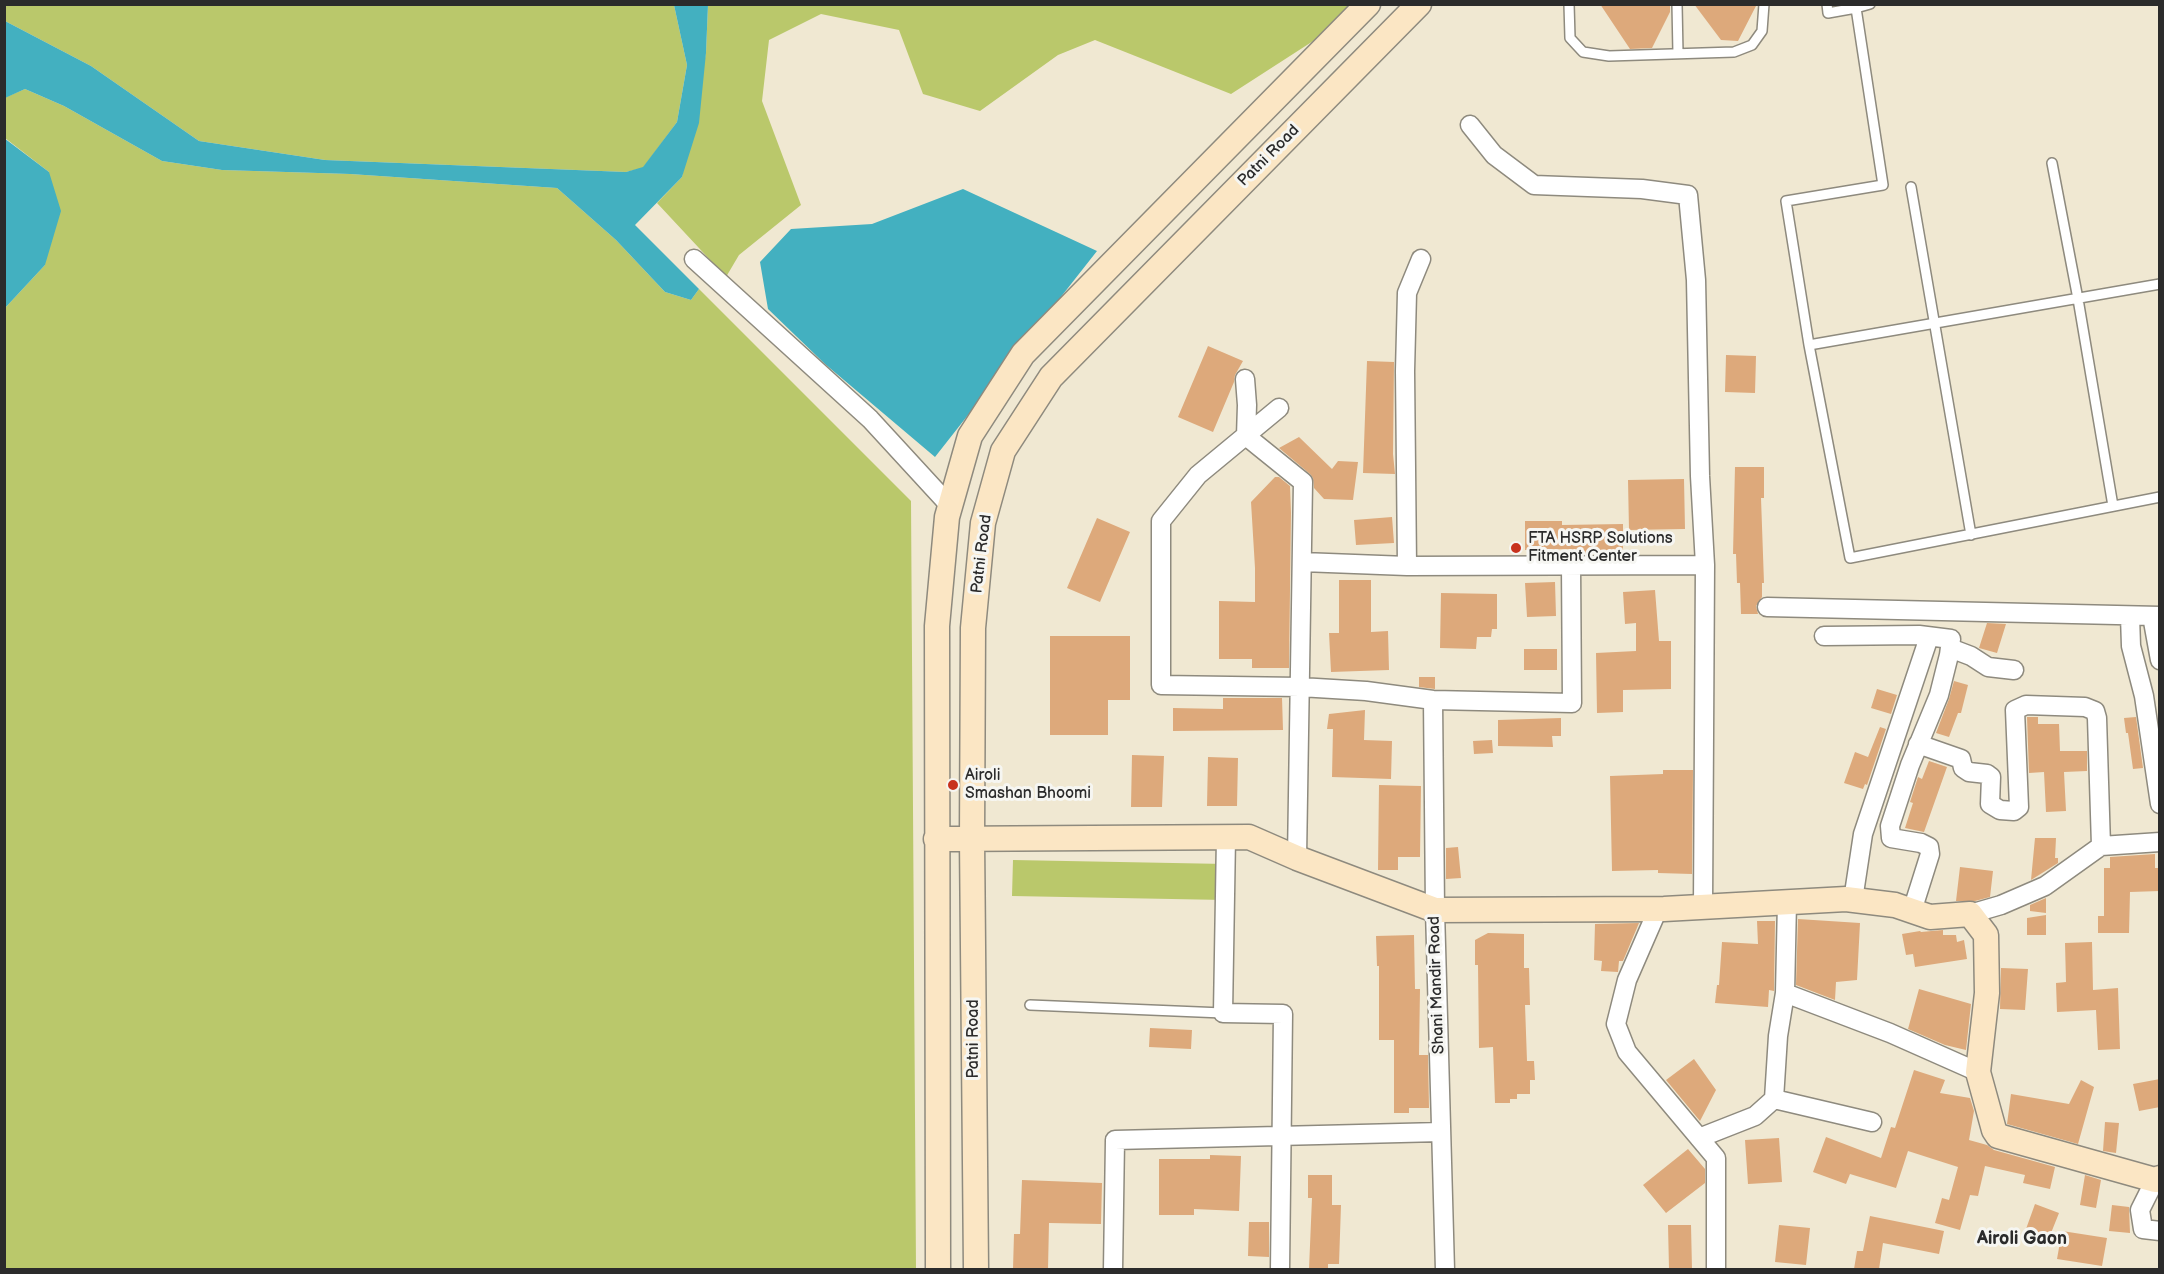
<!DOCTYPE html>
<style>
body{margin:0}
#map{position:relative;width:2164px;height:1274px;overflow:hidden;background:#f0e8d2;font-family:"Balsamiq Sans",sans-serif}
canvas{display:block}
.frame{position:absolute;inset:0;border:6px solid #2b2b2b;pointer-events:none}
</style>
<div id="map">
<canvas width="2164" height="1274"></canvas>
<div class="frame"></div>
</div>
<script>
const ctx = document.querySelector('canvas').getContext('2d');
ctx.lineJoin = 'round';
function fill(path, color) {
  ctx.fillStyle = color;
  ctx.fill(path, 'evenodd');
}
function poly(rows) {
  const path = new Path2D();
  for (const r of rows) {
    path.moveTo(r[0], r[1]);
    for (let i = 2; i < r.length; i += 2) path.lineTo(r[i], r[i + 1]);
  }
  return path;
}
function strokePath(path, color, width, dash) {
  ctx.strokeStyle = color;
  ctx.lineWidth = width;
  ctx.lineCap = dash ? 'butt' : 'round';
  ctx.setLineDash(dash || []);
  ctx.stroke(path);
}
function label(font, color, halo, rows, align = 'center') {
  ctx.font = font + ' "Balsamiq Sans",sans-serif';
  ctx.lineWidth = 6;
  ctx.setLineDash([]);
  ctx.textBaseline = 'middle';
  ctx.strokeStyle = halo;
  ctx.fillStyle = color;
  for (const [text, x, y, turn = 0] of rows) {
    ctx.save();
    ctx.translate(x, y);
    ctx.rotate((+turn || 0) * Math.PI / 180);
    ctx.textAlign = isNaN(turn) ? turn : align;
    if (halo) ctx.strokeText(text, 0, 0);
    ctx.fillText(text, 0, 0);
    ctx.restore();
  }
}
fill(poly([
 [4,5,674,5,687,65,677,122,643,168,626,172,325,160,199,141,91,66,5,21],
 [708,5,1369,5,1231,94,1095,40,1058,55,980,111,923,94,899,30,821,14,769,40,762,101,801,205,739,255,726,277,657,203,682,177,706,53],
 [25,89,64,106,162,161,222,170,350,174,557,188,616,240,665,292,691,300,699,289,911,501,916,1269,5,1269,5,308,45,265,49,172,5,138,4,98],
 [1013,860,1226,864,1225,900,1012,896]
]), '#bac86b');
fill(poly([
 [674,5,708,5,706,53,699,123,682,177,635,225,699,289,691,300,665,292,616,240,557,188,350,174,222,170,162,161,64,106,25,89,5,98,5,21,91,66,199,141,325,160,626,172,643,167,677,122,687,65],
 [4,138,49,172,61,211,45,265,5,308],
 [963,189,1097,251,935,457,825,364,768,309,760,262,791,229,872,224]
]), '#43b0c0');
fill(poly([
 [1600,4,1670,4,1670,12,1652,48,1630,49],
 [1694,4,1757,4,1738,41,1721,40],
 [1208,346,1243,361,1235,375,1234,382,1213,432,1178,417],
 [1726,355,1756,356,1755,393,1725,392],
 [1367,361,1394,362,1393,454,1395,474,1363,473],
 [1299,437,1332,469,1338,461,1358,462,1353,500,1324,499,1314,488,1313,478,1310,474,1279,448],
 [1735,467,1764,467,1764,498,1761,498,1764,583,1762,583,1762,597,1756,606,1758,614,1741,614,1740,583,1737,583,1736,554,1733,554],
 [1275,477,1279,477,1290,486,1291,513,1289,668,1252,668,1252,659,1219,659,1219,601,1255,602,1255,568,1251,502],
 [1684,479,1685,529,1629,530,1628,480],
 [1392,517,1394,543,1356,545,1354,520],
 [1097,518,1130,532,1100,602,1067,588],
 [1525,521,1562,521,1562,525,1623,524,1623,554,1570,554,1570,549,1525,550],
 [1339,580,1371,580,1371,632,1388,631,1389,670,1331,672,1329,633,1339,633],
 [1555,582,1556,616,1527,617,1525,583],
 [1655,590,1659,641,1671,641,1671,689,1623,690,1623,712,1597,713,1596,653,1636,651,1636,623,1625,624,1623,592],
 [1441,593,1497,594,1497,629,1492,629,1491,637,1477,637,1476,649,1440,648],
 [1987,623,2006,624,1997,653,1979,648],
 [1050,636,1130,636,1130,700,1108,700,1108,735,1050,735],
 [1524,649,1557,649,1557,670,1524,670],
 [1419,677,1435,677,1435,689,1419,687],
 [1954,681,1968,685,1961,713,1958,713,1949,737,1936,733,1949,699],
 [1877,689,1897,695,1891,714,1871,708],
 [1223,698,1282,698,1283,730,1173,731,1173,708,1223,709],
 [1365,710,1364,740,1392,741,1391,779,1332,777,1333,729,1327,729,1329,714],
 [2027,717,2038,717,2038,724,2059,724,2060,751,2087,751,2087,771,2064,772,2066,811,2046,812,2044,772,2029,773],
 [2136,717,2143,768,2133,769,2128,733,2126,733,2124,718],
 [1561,718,1561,736,1552,736,1553,747,1498,746,1498,720],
 [1880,727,1886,729,1867,785,1865,784,1863,789,1844,783,1855,752,1868,757],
 [1492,740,1493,753,1474,754,1473,741],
 [1132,755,1164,756,1162,807,1131,807],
 [1208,757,1238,758,1237,806,1207,806],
 [1929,761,1947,767,1924,832,1905,828,1913,803,1910,802,1918,777,1922,779],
 [1663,770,1693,770,1692,874,1658,873,1658,870,1612,871,1610,776,1663,774],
 [1379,785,1421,786,1420,857,1398,857,1398,870,1378,870],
 [2035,838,2056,838,2055,858,2058,858,2058,863,2031,880],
 [1458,847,1461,878,1446,879,1446,848],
 [2155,854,2155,868,2160,868,2160,891,2130,892,2129,933,2098,933,2098,916,2104,916,2104,868,2110,868,2110,857],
 [1960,867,1993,871,1990,897,1975,901,1956,901],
 [2046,898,2046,913,2030,911,2030,905],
 [2046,915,2046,935,2027,935,2027,918],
 [1798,919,1860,923,1857,980,1836,982,1835,1000,1796,985],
 [1757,921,1775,921,1774,991,1769,990,1768,1007,1715,1003,1717,985,1719,985,1722,942,1758,944],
 [1639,923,1623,961,1619,961,1618,972,1601,971,1602,961,1594,960,1595,924],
 [1943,930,1943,935,1956,935,1957,942,1964,940,1967,959,1915,967,1913,954,1906,955,1902,934,1920,931,1921,932],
 [1488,933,1524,934,1524,968,1529,968,1530,1005,1525,1005,1527,1061,1534,1061,1535,1080,1530,1080,1530,1094,1517,1094,1517,1099,1510,1099,1510,1103,1495,1103,1493,1047,1479,1048,1478,965,1475,965,1475,940],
 [1414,935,1415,989,1420,989,1419,1055,1428,1055,1429,1108,1409,1108,1409,1113,1394,1113,1394,1040,1379,1040,1379,966,1377,966,1376,936],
 [2092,942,2093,990,2118,988,2120,1049,2098,1050,2096,1010,2057,1012,2056,983,2066,982,2065,943],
 [2001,968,2028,969,2025,1010,2000,1009],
 [1919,989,1971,1004,1966,1050,1945,1045,1908,1029],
 [1150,1028,1192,1030,1191,1049,1149,1047],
 [1694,1059,1716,1090,1700,1121,1666,1080],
 [1914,1070,1945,1080,1940,1093,1970,1098,1974,1111,1969,1140,1987,1145,1994,1150,2055,1167,2050,1189,2023,1183,2025,1175,1985,1166,1978,1196,1970,1195,1960,1230,1935,1223,1942,1198,1949,1200,1958,1167,1908,1151,1896,1188,1850,1174,1846,1184,1813,1172,1826,1137,1881,1158,1891,1127,1895,1128],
 [2160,1079,2160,1107,2139,1111,2133,1084],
 [2081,1080,2094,1087,2078,1144,2007,1124,2011,1094,2069,1104],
 [2105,1122,2119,1123,2116,1153,2103,1151],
 [1779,1138,1782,1182,1748,1184,1745,1140],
 [1688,1149,1705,1169,1705,1183,1666,1213,1643,1185],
 [1210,1155,1241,1156,1239,1211,1194,1209,1194,1215,1159,1215,1159,1159,1210,1159],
 [1308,1175,1332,1175,1332,1205,1341,1205,1339,1264,1328,1264,1328,1269,1309,1269,1312,1198,1308,1198],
 [2085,1175,2101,1180,2096,1208,2080,1205],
 [1022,1180,1102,1183,1101,1224,1049,1223,1048,1269,1013,1269,1014,1234,1020,1234],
 [2035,1204,2059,1213,2049,1238,2026,1229],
 [2112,1205,2129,1207,2130,1233,2109,1231],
 [1870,1216,1944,1231,1939,1254,1883,1243,1879,1269,1854,1269,1857,1251,1863,1251],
 [1249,1222,1269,1222,1269,1257,1248,1256],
 [1668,1225,1691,1225,1692,1269,1669,1269],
 [1779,1225,1810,1228,1806,1265,1775,1262],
 [2062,1231,2107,1238,2102,1266,2057,1259]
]), '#dda97b');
const lane = poly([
 [1569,4,1570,38,1583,52,1609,56,1734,52,1752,45,1762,31,1764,4],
 [1677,4,1678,54],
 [1827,4,1828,13,1856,8],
 [1870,4,1856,8,1883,185,1786,201,1809,345,1850,558,2160,497],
 [2052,163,2078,299,2113,506],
 [1911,187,1971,535],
 [1809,345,2160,284],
 [1030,1005,1223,1013]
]);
const street = poly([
 [1470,125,1494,155,1534,185,1642,189,1688,195,1696,280,1700,476,1705,565,1703,906],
 [694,259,870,419,950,506],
 [1245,379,1247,405,1246,436,1303,482,1297,858],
 [1279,408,1198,475,1161,521,1161,685,1300,687,1366,691,1433,700,1572,703,1571,565],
 [1302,562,1407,566,1705,565],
 [1407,566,1405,371,1407,293,1421,259],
 [1767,607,2160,616],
 [2130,616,2131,646,2144,696,2160,804],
 [2152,616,2160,660],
 [1824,636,1919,635,1951,639,1949,655,1939,695,1910,765,1890,826,1891,838,1921,843,1929,847,1930,854,1912,911],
 [1950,648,1971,656,1988,667,2014,670],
 [1433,700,1435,910,1445,1270],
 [1918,744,1961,759,1963,768,1969,772,1987,774,1991,777,1990,804,2000,810,2014,811,2019,807,2015,710,2026,705,2085,707,2095,711,2097,718,2101,846],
 [1226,837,1223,1013,1283,1014,1280,1270],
 [1853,900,1863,834,1929,637],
 [1658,909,1627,980,1616,1024,1627,1052,1716,1158,1716,1270],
 [1970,914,2001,905,2045,886,2101,846,2160,842],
 [1785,993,1787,902],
 [1774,1099,1872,1122],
 [1699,1138,1755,1116,1774,1099,1778,1036,1785,993,1890,1033,1978,1072],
 [2155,1180,2140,1210,2143,1229,2160,1231],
 [1113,1270,1115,1140,1441,1132]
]);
const secondary = poly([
 [936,839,1249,837,1297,858,1435,910,1664,909,1846,899,1895,905,1930,917,1970,914,1986,935,1987,993,1978,1072,1994,1130,1998,1136,2155,1180,2160,1178],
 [938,1270,937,626,947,517,970,436,1023,354,1368,4],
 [976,1270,972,839,973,628,983,523,1003,451,1051,377,1419,4]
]);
strokePath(lane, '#8e8a7e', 12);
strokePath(street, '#8e8a7e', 21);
strokePath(secondary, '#8e8a7e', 27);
strokePath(lane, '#fff', 9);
strokePath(street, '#fff', 18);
strokePath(secondary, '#fbe6c4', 24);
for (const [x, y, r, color] of [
 [1516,548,6,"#c8321e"],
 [953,785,6,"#c8321e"]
]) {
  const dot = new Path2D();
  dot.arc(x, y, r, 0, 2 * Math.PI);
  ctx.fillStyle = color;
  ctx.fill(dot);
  strokePath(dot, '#f6f6f2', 2);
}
label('16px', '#2b2b2b', '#f6f6f2', [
 ["Patni Road",1269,156,-45],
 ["Patni Road",982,554,-83],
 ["Shani Mandir Road",1437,985,-92],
 ["Patni Road",974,1039,-90]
]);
label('16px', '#2b2b2b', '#f6f6f2', [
 ["FTA HSRP Solutions",1528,539],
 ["Fitment Center",1528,557],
 ["Airoli",965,776],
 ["Smashan Bhoomi",965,794]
], 'left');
label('bold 18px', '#2b2b2b', '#f6f6f2', [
 ["Airoli Gaon",2022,1239]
]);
</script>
